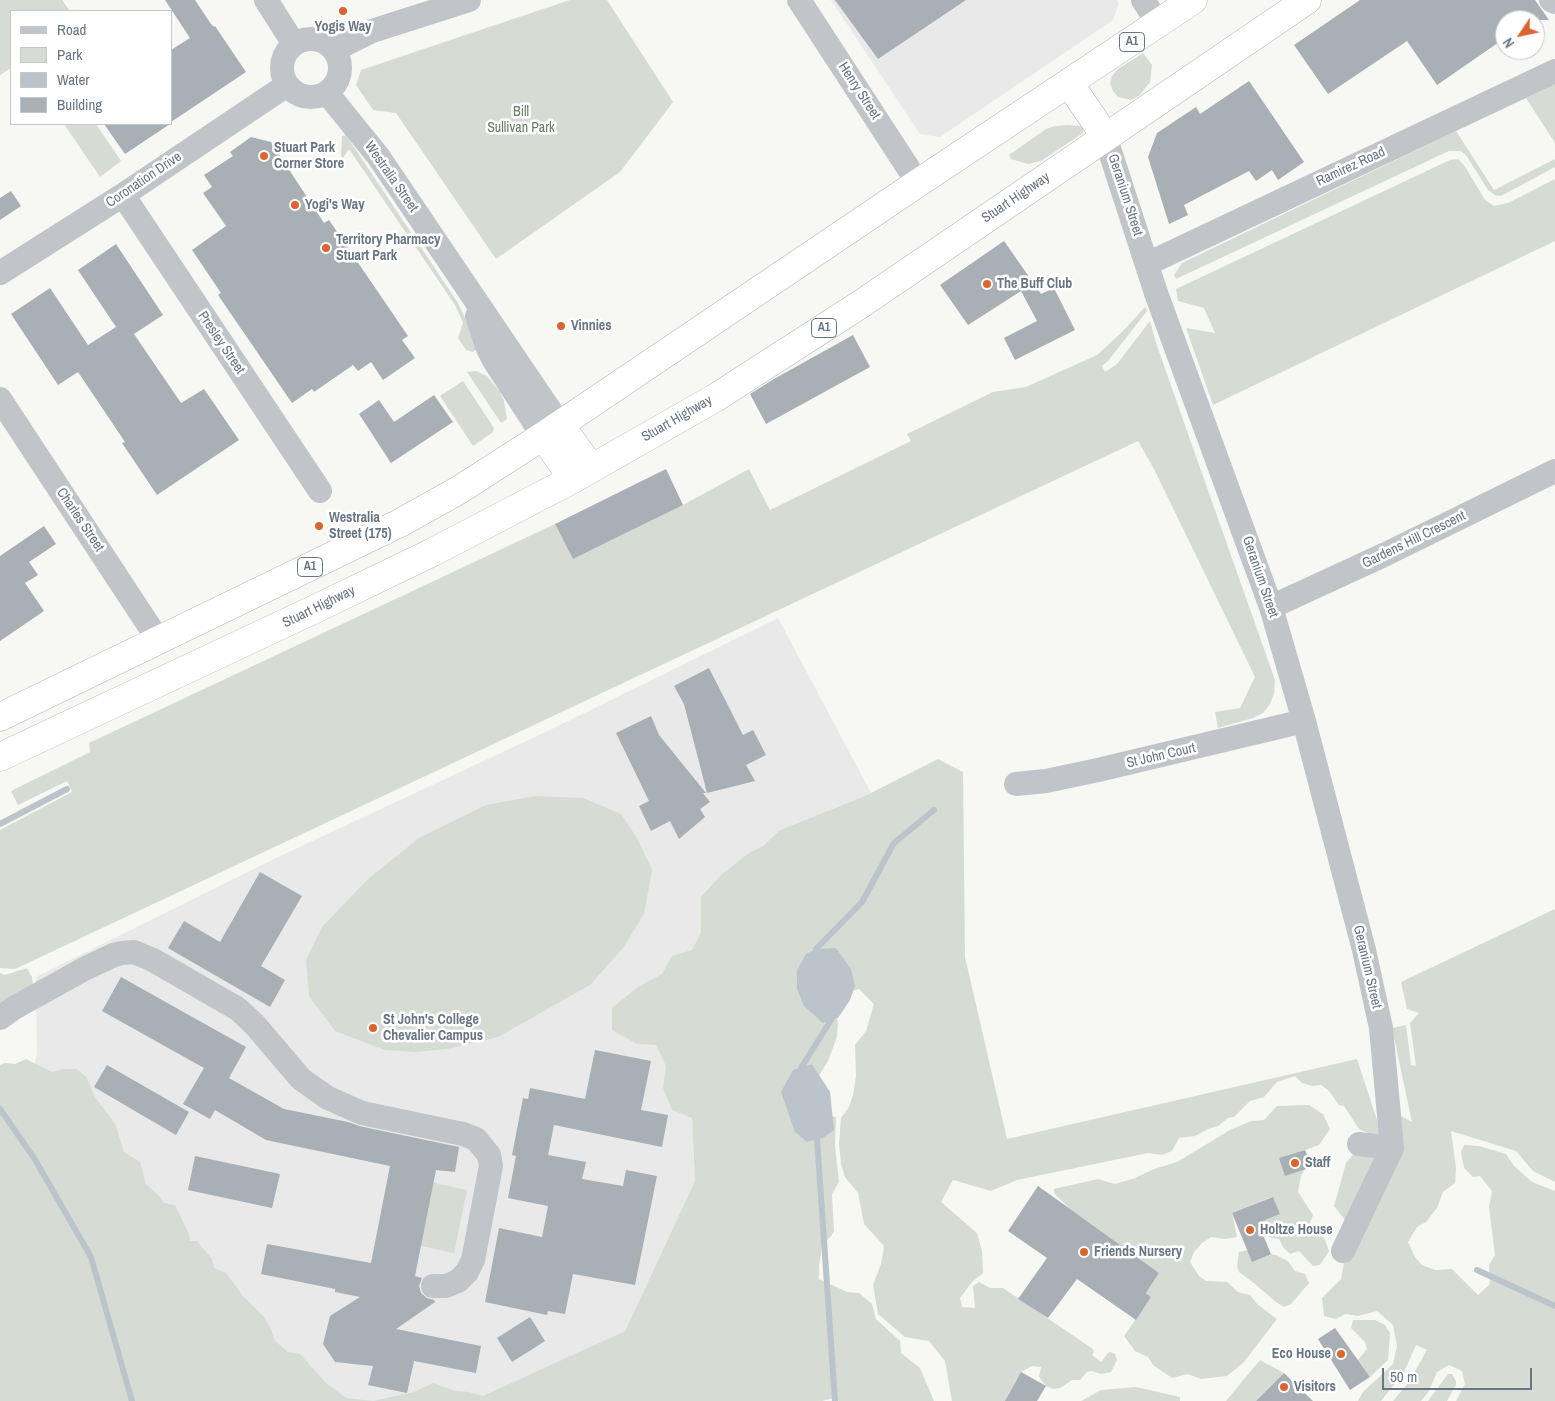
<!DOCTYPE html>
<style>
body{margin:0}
#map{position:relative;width:1555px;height:1401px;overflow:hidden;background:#f7f7f4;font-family:"Archivo Narrow",sans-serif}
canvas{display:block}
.legend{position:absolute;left:10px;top:10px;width:162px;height:115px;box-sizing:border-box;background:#fff;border:1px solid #c3c8ce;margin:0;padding:6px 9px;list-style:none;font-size:15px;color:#687584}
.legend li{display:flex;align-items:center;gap:10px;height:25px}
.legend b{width:25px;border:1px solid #c3c8ce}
.north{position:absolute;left:1495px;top:10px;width:50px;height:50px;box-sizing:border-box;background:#fff;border:1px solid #c3c8ce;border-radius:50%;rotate:236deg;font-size:14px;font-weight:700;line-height:20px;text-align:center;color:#687584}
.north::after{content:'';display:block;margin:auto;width:18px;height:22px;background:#db6530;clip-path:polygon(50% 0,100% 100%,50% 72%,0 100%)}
.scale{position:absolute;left:1382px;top:1368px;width:150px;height:22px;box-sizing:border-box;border:2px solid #687584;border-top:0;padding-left:6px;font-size:15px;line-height:18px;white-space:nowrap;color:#687584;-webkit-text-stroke:4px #fff;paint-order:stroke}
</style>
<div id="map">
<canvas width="1555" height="1401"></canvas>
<ul class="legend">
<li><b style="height:6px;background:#c1c4c8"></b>Road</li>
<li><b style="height:14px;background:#d6dcd4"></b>Park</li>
<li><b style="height:14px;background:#bbc4ca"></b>Water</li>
<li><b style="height:14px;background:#a8afb5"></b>Building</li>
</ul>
<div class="north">N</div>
<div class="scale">50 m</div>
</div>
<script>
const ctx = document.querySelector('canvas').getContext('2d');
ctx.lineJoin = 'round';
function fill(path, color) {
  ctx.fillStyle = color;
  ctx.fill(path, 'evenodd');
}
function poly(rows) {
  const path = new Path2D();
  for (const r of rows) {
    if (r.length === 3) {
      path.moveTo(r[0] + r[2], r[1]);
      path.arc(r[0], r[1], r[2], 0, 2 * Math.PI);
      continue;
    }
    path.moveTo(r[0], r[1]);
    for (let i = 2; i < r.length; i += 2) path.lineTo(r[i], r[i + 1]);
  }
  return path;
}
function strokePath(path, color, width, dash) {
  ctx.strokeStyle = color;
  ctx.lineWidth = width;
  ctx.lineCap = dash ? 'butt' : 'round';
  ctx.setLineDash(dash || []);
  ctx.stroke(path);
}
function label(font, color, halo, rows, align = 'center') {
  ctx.font = font + ' "Archivo Narrow",sans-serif';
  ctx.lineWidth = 5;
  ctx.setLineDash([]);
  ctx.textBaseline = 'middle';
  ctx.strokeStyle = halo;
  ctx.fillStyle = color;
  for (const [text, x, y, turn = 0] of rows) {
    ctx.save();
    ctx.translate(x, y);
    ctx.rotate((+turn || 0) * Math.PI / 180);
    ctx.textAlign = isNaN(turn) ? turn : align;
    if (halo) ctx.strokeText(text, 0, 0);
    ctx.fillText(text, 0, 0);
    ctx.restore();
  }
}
fill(poly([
 [831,0,1117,0,1119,3,1113,20,940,137,920,134],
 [778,618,871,793,780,830,760,849,692,1117,695,1181,625,1331,474,1401,345,1401,263,1335,32,1071,37,1055,36,977,272,860,554,728]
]), '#e8e9e8');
fill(poly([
 [0,0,62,0,70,11,11,11,11,68,0,75],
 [570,0,607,0,673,102,620,172,496,259,396,113,373,110,356,85,361,70],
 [1143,53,1152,65,1150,82,1139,96,1131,100,1118,97,1113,91,1110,83,1112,76,1118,69],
 [1555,84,1555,143,1526,98],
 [64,124,96,124,121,161,100,177],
 [1068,125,1080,126,1083,128,1083,133,1041,161,1028,164,1011,159,1009,155,1046,129,1055,126],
 [1456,131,1494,190,1555,159,1555,167,1501,196,1495,195,1488,190,1466,155,1460,151,1449,151,1176,279,1174,275,1182,263],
 [346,135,458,303,467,322,476,349,473,352,466,350,458,338,463,323,455,305,349,149,343,158,341,156,342,136],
 [1458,159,1464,165,1485,200,1494,206,1508,203,1555,179,1555,241,1213,405,1186,328,1215,333,1204,308,1178,301,1176,289,1450,160],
 [1145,307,1147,311,1108,361,1102,366,1105,372,1117,364,1150,321,1157,346,1275,680,1274,693,1270,704,1263,713,1253,718,1218,728,1215,712,1240,708,1255,677,1154,469,1138,441,15,969,0,968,0,830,72,792,67,781,18,805,11,791,90,752,89,743,555,524,573,559,683,505,749,469,770,510,911,441,907,434,993,392,1026,387,1097,355,1122,332],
 [476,371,487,376,500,392,504,401,507,419,501,423,467,372],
 [463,381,494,428,493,432,473,446,440,396],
 [938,759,963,772,965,957,1007,1139,1357,1059,1380,1129,1401,1116,1412,1122,1392,1028,1406,1025,1411,1065,1416,1066,1410,1023,1419,1013,1407,1009,1401,982,1555,909,1555,1182,1533,1171,1516,1151,1451,1131,1456,1168,1455,1183,1443,1192,1437,1208,1426,1222,1417,1227,1408,1242,1415,1257,1422,1265,1435,1270,1452,1269,1478,1295,1490,1284,1489,1265,1495,1255,1489,1207,1492,1191,1480,1176,1473,1177,1464,1168,1461,1152,1464,1145,1479,1146,1506,1154,1514,1166,1532,1182,1555,1191,1555,1401,1456,1401,1465,1384,1462,1371,1449,1365,1437,1372,1429,1391,1421,1401,1393,1401,1409,1382,1427,1350,1416,1345,1404,1372,1381,1401,1358,1401,1363,1392,1393,1364,1397,1346,1393,1325,1377,1311,1358,1316,1346,1314,1336,1319,1324,1316,1322,1298,1341,1279,1344,1262,1358,1231,1344,1219,1334,1206,1346,1163,1370,1134,1359,1129,1344,1106,1339,1105,1329,1091,1321,1085,1312,1086,1302,1083,1295,1076,1277,1082,1264,1097,1250,1101,1234,1117,1228,1118,1218,1126,1208,1129,1195,1136,1179,1138,1172,1151,1162,1155,1148,1153,1017,1180,991,1191,953,1180,941,1202,977,1233,982,1251,983,1273,972,1282,960,1298,962,1307,975,1308,973,1286,979,1282,990,1288,1003,1288,1093,1349,1094,1352,1092,1355,1101,1362,1108,1353,1111,1352,1115,1354,1117,1360,1111,1372,1101,1374,1092,1371,1087,1372,1080,1380,1072,1380,1060,1388,1053,1389,1046,1386,1039,1377,1041,1367,1032,1366,1021,1372,1007,1397,1014,1401,952,1401,945,1361,929,1341,905,1337,878,1314,873,1285,881,1264,884,1246,864,1224,858,1193,845,1177,841,1164,839,1144,841,1118,849,1107,853,1095,856,1076,855,1045,866,1031,874,1004,859,989,839,995,828,1005,838,1021,837,1037,828,1061,814,1084,801,1111,836,1117,835,1146,839,1182,832,1194,834,1232,822,1247,819,1265,819,1279,847,1292,859,1293,872,1304,876,1319,900,1341,901,1353,920,1368,934,1401,839,1401,834,1398,822,1401,0,1401,0,1065,5,1063,15,1064,26,1059,52,1072,63,1069,77,1069,87,1078,95,1097,115,1124,124,1152,140,1162,146,1184,160,1197,164,1203,175,1205,189,1234,190,1241,197,1241,212,1259,214,1268,226,1273,243,1296,264,1317,271,1329,275,1341,288,1352,300,1354,326,1383,346,1398,373,1401,414,1392,433,1383,455,1391,469,1392,483,1396,625,1331,695,1181,692,1118,672,1110,663,1088,666,1066,656,1045,637,1044,612,1030,612,1008,638,987,662,974,672,956,692,950,701,933,701,897,721,875,749,853,763,846,780,830,867,795],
 [536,796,583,798,621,814,637,838,652,870,644,914,623,948,590,985,498,1037,447,1049,415,1052,385,1050,335,1031,309,996,306,960,322,927,368,879,419,838,486,805],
 [27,968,32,977,34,989,0,1012,0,973,5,975],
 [1309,1105,1323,1114,1330,1129,1319,1145,1280,1159,1305,1169,1301,1176,1298,1192,1313,1215,1310,1223,1325,1240,1329,1251,1320,1265,1313,1266,1299,1251,1290,1254,1283,1247,1279,1239,1264,1236,1258,1223,1280,1214,1272,1197,1232,1213,1237,1237,1225,1239,1211,1237,1202,1243,1194,1252,1190,1262,1199,1276,1206,1281,1227,1282,1238,1292,1250,1295,1257,1304,1277,1319,1244,1362,1227,1376,1201,1379,1188,1374,1172,1378,1153,1365,1148,1357,1135,1351,1124,1336,1151,1297,1146,1293,1159,1273,1079,1218,1054,1193,1054,1189,1098,1179,1115,1184,1135,1178,1154,1169,1177,1162,1230,1130,1251,1121,1264,1120,1277,1106],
 [430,1182,467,1190,454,1253,417,1245],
 [1247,1250,1276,1255,1288,1261,1295,1271,1305,1274,1309,1283,1291,1304,1284,1307,1276,1302,1255,1284,1239,1272,1237,1266,1239,1252],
 [1353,1320,1375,1320,1385,1325,1390,1333,1388,1360,1370,1377,1358,1360,1367,1349,1365,1342,1351,1328],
 [1260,1360,1284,1373,1256,1401,1226,1401],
 [1448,1374,1452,1374,1456,1381,1456,1385,1447,1401,1428,1401],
 [1136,1387,1180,1397,1180,1401,1081,1401,1101,1390]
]), '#d6dcd4');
fill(poly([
 [836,948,851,969,855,986,850,1000,838,1018,823,1023,804,1006,797,989,797,970,806,954,816,949],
 [812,1064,830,1092,834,1130,823,1138,807,1142,795,1132,781,1092,793,1070]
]), '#bbc4ca');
strokePath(poly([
 [0,824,67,789],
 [816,949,862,902,894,843,934,810],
 [801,1068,831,1020],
 [0,1109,34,1158,91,1257,132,1401],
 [817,1139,835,1401],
 [1477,1270,1555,1306]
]), '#bbc4ca', 6);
fill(poly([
 [165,0,195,0,211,24,214,27,215,26,246,72,171,122,171,50,190,38],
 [835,0,966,0,878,59],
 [1360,0,1535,0,1549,20,1505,20,1505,38,1437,85,1407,41,1328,94,1294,45],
 [1249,81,1304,162,1278,180,1272,170,1256,181,1249,171,1184,205,1188,215,1169,224,1148,157,1157,133,1196,107,1200,114],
 [104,124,170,124,125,154],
 [251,137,271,142,324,223,329,220,408,336,402,340,415,358,383,380,371,362,358,371,353,365,314,392,312,389,292,403,218,295,221,293,192,250,226,226,203,193,212,187,204,175,233,156,230,152],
 [11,191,21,206,0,220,0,198],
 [1004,241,1041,294,1054,288,1075,330,1015,360,1004,338,1037,321,1021,291,968,325,940,285],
 [116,244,163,315,134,334,181,403,204,389,239,440,157,495,122,443,125,442,78,372,58,385,11,314,50,288,88,345,116,327,78,270],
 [853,335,870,367,766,424,750,394,774,379],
 [434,395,453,422,391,463,359,414,379,400,394,422],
 [666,469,683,505,573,559,555,524],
 [44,526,56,544,29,562,38,575,25,583,44,611,0,641,0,556],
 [709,668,743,735,753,730,766,755,746,765,755,781,707,793,684,704,674,686],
 [651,716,659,735,706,793,703,793,710,802,700,809,705,817,679,839,670,821,651,831,639,806,649,801,616,733],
 [260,872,302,896,261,966,285,980,270,1007,168,948,184,921,220,942],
 [121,977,246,1047,229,1078,284,1109,348,1122,359,1126,459,1147,455,1172,436,1170,415,1276,422,1278,419,1286,421,1293,427,1298,434,1300,435,1302,396,1329,481,1346,476,1373,414,1361,407,1393,368,1385,373,1366,335,1362,323,1344,330,1316,360,1297,335,1292,335,1289,261,1274,267,1244,371,1263,390,1166,266,1140,215,1110,210,1119,183,1104,204,1068,102,1011],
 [595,1050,651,1061,641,1110,668,1115,662,1147,554,1125,548,1155,586,1162,582,1179,623,1186,626,1170,657,1176,635,1285,573,1274,565,1314,548,1311,547,1315,485,1302,499,1228,542,1237,548,1206,508,1198,516,1156,512,1155,523,1098,528,1099,530,1088,585,1099],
 [107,1065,189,1112,176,1135,94,1087],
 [1305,1150,1312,1167,1285,1176,1279,1158],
 [195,1156,280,1174,272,1208,188,1190],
 [1038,1186,1159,1273,1146,1293,1151,1297,1136,1320,1077,1279,1048,1318,1018,1299,1047,1258,1008,1231],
 [1273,1197,1280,1214,1258,1223,1271,1254,1252,1262,1232,1213],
 [530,1317,545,1341,512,1362,497,1338],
 [1335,1328,1370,1377,1350,1390,1318,1339],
 [1021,1372,1046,1386,1037,1401,1005,1401],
 [1284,1373,1313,1401,1256,1401]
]), '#a8afb5');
const highway = poly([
 [1069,83,1105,136],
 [560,425,591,468],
 [543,436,573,479],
 [0,717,400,523,459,490,543,436,918,183,1193,0],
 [0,757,313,610,433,552,573,479,715,398,861,304,1307,0]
]);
strokePath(highway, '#b4b7bb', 29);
strokePath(poly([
 [266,0,294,44],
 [799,0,918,183],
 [1143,0,1159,24],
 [1551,0,1555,2],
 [311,68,29],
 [334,50,372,31,469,0],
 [327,93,378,156,560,425],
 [1105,136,1156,293,1271,607,1304,721,1364,950,1381,1028,1392,1148,1343,1251],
 [123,195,320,491],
 [1147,264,1555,71],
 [0,273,123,195,287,85],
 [477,316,488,349,495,362,543,436],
 [0,399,159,641],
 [1271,607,1386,554,1555,471],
 [1016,784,1046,781,1098,770,1304,721],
 [0,1018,14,1008,86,968,114,955,122,953,134,952,153,960,238,1009,255,1025,301,1079,328,1098,362,1113,463,1134,476,1139,489,1155,491,1166,473,1260,467,1272,458,1281,446,1286,433,1286],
 [1359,1144,1392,1148]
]), '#c1c4c8', 24);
strokePath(highway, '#fff', 28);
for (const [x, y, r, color] of [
 [343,11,5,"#db6530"],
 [264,156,5,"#db6530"],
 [295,205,5,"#db6530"],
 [326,248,5,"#db6530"],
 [987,284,5,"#db6530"],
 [561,326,5,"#db6530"],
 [319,526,5,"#db6530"],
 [373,1028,5,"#db6530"],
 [1295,1163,5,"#db6530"],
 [1250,1230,5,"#db6530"],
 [1084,1252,5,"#db6530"],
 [1341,1354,5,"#db6530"],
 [1284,1387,5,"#db6530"]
]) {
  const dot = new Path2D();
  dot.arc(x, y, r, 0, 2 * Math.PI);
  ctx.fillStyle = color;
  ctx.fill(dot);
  strokePath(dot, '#fff', 2);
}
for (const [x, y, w] of [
 [1132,42,25],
 [824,328,25],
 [310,567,25]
]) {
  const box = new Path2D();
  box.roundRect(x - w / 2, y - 9.5, w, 19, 4);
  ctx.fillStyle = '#fff';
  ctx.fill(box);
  strokePath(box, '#687584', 1);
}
label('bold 12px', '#687584', null, [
 ["A1",1132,42],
 ["A1",824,328],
 ["A1",310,567]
]);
label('bold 14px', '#687584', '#fff', [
 ["Yogis Way",343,27,"center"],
 ["Stuart Park",274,148],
 ["Corner Store",274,164],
 ["Yogi's Way",305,205],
 ["Territory Pharmacy",336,240],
 ["Stuart Park",336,256],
 ["The Buff Club",997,284],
 ["Vinnies",571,326],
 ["Westralia",329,518],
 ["Street (175)",329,534],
 ["St John's College",383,1020],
 ["Chevalier Campus",383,1036],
 ["Staff",1305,1163],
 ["Holtze House",1260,1230],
 ["Friends Nursery",1094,1252],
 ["Eco House",1331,1354,"right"],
 ["Visitors",1294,1387]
], 'left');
label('14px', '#687584', '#fff', [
 ["Henry Street",859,91,57],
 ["Ramirez Road",1351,167,-25],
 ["Westralia Street",391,177,55],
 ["Coronation Drive",144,180,-34],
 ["Geranium Street",1125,195,72],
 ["Stuart Highway",1016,198,-34],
 ["Presley Street",221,343,56],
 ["Stuart Highway",677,419,-30],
 ["Charles Street",80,520,56],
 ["Gardens Hill Crescent",1414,540,-26],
 ["Geranium Street",1260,577,71],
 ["Stuart Highway",319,607,-26],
 ["St John Court",1161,756,-13],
 ["Geranium Street",1367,967,77]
]);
label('14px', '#697b66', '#fff', [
 ["Bill",521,112],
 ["Sullivan Park",521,128]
]);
</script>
